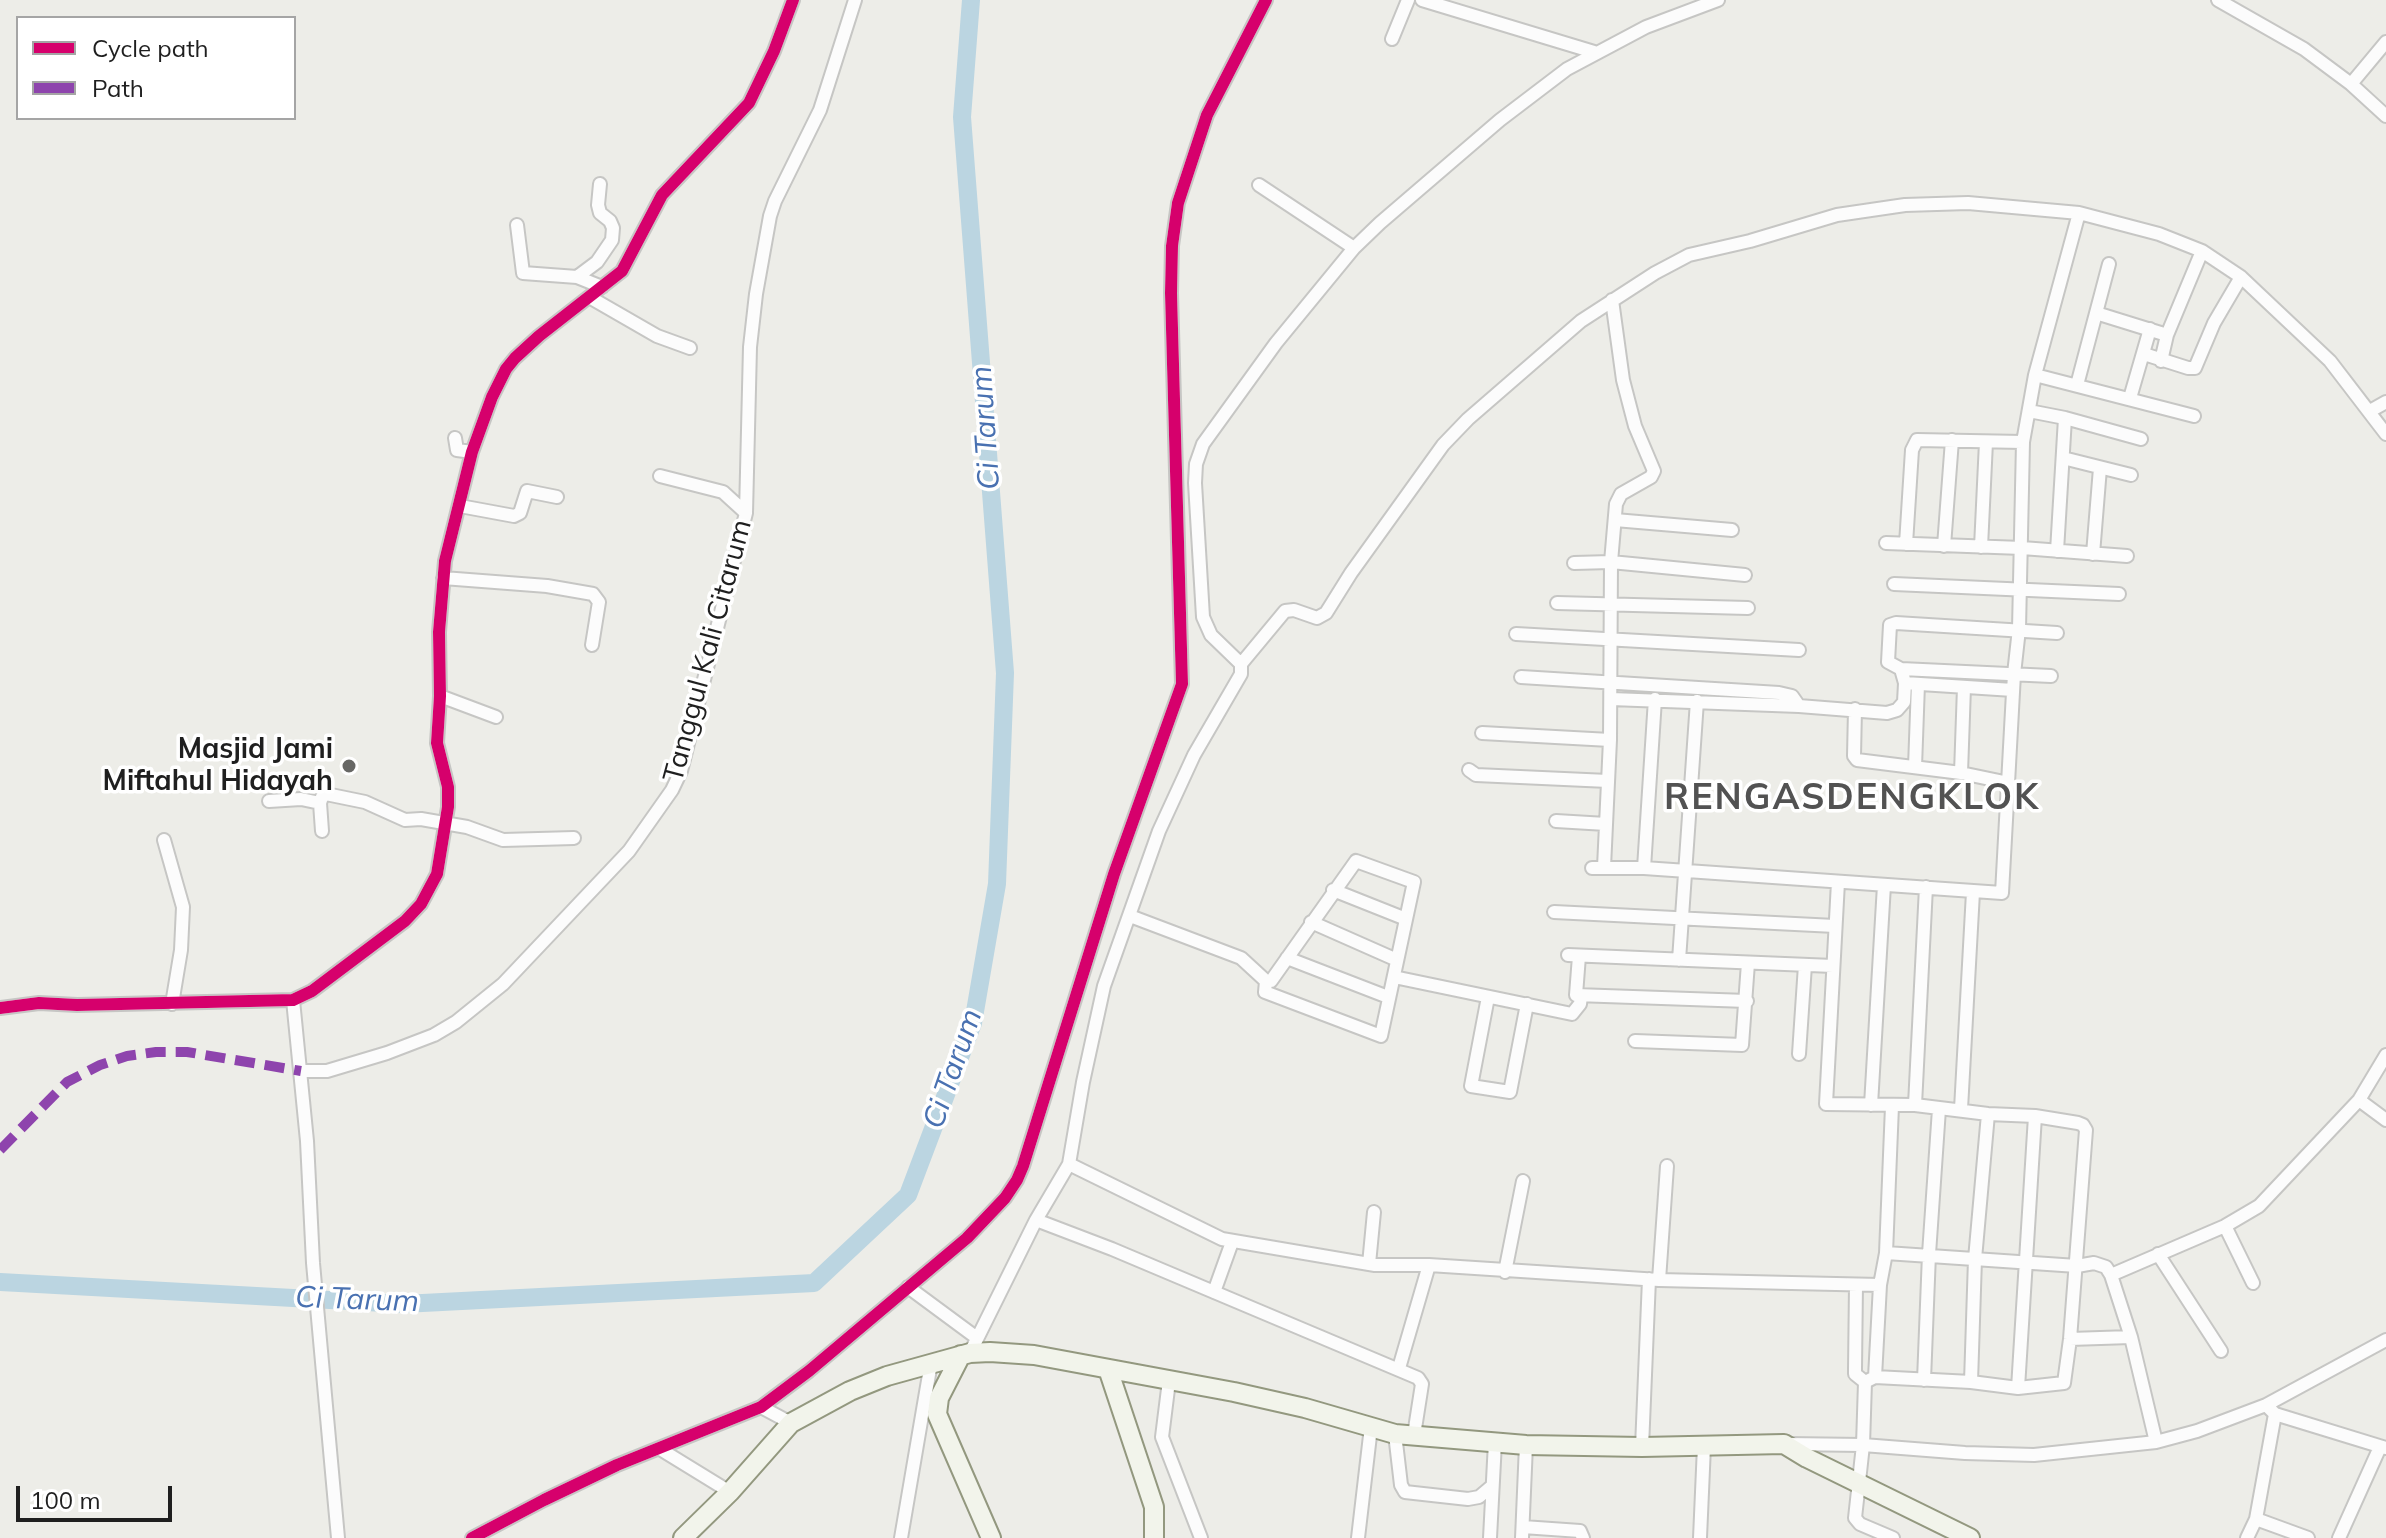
<!DOCTYPE html>
<style>
body{margin:0}
#map{position:relative;width:2386px;height:1538px;overflow:hidden;background:#edede8;font-family:Mulish,sans-serif}
canvas{display:block}
.legend{position:absolute;left:16px;top:16px;width:280px;height:104px;box-sizing:border-box;background:#fff;border:2px solid #a5a5a5;margin:0;padding:10px 14px;list-style:none;font-size:24px;color:#1f1f1f}
.legend li{display:flex;align-items:center;gap:16px;height:40px}
.legend b{width:40px;border:2px solid #a5a5a5}
.scale{position:absolute;left:16px;top:1486px;width:156px;height:36px;box-sizing:border-box;border:4px solid #1f1f1f;border-top:0;padding-left:10px;font-size:24px;line-height:28px;white-space:nowrap;color:#1f1f1f;-webkit-text-stroke:6px #fff;paint-order:stroke}
</style>
<div id="map">
<canvas width="2386" height="1538"></canvas>
<ul class="legend">
<li><b style="height:10px;background:#d6006c"></b>Cycle path</li>
<li><b style="height:10px;background:#8e44ad"></b>Path</li>
</ul>
<div class="scale">100 m</div>
</div>
<script>
const ctx = document.querySelector('canvas').getContext('2d');
ctx.lineJoin = 'round';
function poly(rows) {
  const path = new Path2D();
  for (const r of rows) {
    path.moveTo(r[0], r[1]);
    for (let i = 2; i < r.length; i += 2) path.lineTo(r[i], r[i + 1]);
  }
  return path;
}
function strokePath(path, color, width, dash) {
  ctx.strokeStyle = color;
  ctx.lineWidth = width;
  ctx.lineCap = dash ? 'butt' : 'round';
  ctx.setLineDash(dash || []);
  ctx.stroke(path);
}
function label(font, color, halo, rows, align = 'center') {
  ctx.font = font + ' Mulish,sans-serif';
  ctx.lineWidth = 7;
  ctx.setLineDash([]);
  ctx.textBaseline = 'middle';
  ctx.strokeStyle = halo;
  ctx.fillStyle = color;
  for (const [text, x, y, turn = 0] of rows) {
    ctx.save();
    ctx.translate(x, y);
    ctx.rotate((+turn || 0) * Math.PI / 180);
    ctx.textAlign = isNaN(turn) ? turn : align;
    if (halo) ctx.strokeText(text, 0, 0);
    ctx.fillText(text, 0, 0);
    ctx.restore();
  }
}
strokePath(poly([
 [0,1282,403,1304,814,1283,908,1195,973,1023,997,884,1005,673,962,117,971,0]
]), '#bbd5e1', 18);
const street = poly([
 [1422,0,1594,52],
 [2218,0,2304,49,2351,84,2386,116],
 [1392,39,1408,0],
 [2351,84,2386,42],
 [1259,185,1354,248],
 [517,225,523,273,577,277,602,287],
 [577,277,597,262,612,240,613,228,610,221,600,213,598,205,600,184],
 [591,298,657,336,690,348],
 [2096,313,2167,335],
 [2144,354,2188,368,2195,368,2214,323,2241,277],
 [2161,361,2167,335,2202,251],
 [2035,375,2194,416],
 [2077,385,2109,264],
 [2130,398,2150,329],
 [2029,411,2065,418,2141,439],
 [2370,411,2386,402],
 [455,438,457,450,472,452],
 [2063,458,2131,475],
 [660,476,723,492,746,513],
 [460,506,514,516,520,513,527,491,557,497],
 [1615,520,1732,530],
 [1886,543,2022,548,2127,556],
 [1906,544,1912,450,1917,440,2023,442],
 [1944,546,1952,440],
 [1981,547,1986,442],
 [2057,551,2065,418],
 [2093,554,2100,468],
 [1574,563,1611,562,1745,575],
 [443,578,547,586,593,594,599,602,592,645],
 [1894,584,2119,594],
 [1557,603,1748,608],
 [1516,634,1799,650],
 [1241,664,1285,611,1294,610,1317,618,1326,613,1351,573,1443,445,1468,419,1581,321,1655,273,1689,255,1750,241,1837,215,1905,205,1968,203,2079,213,2159,234,2202,251,2241,277,2330,361,2386,434],
 [1901,669,2051,676],
 [1521,677,1779,693,1792,696,1799,706],
 [1905,683,2013,690],
 [440,696,496,717],
 [1611,699,1799,706,1887,713,1897,710,1904,702,1905,683,1901,669,1888,662,1890,625,1896,623,2057,633],
 [1855,709,1854,756,1857,760,1961,773,2009,783],
 [1482,733,1610,740],
 [1915,767,1918,684],
 [1469,770,1476,775,1608,781],
 [1961,773,1964,687],
 [269,801,301,799,320,803],
 [1556,821,1606,824],
 [322,831,320,803,322,797,326,794,365,802,405,820,421,819,467,827,503,840,574,838],
 [164,840,183,907,181,950,172,1004],
 [1604,867,1610,740,1611,562,1616,504,1621,494,1651,477,1654,471,1635,426,1623,380,1612,300],
 [1592,868,1644,868,2002,893,2014,674,2019,629,2023,442,2035,375,2079,213],
 [1644,868,1655,699],
 [1838,882,1826,1104,1915,1105,1988,1114,2035,1116,2078,1123,2083,1125,2086,1130,2070,1339,2064,1383,2018,1388,1971,1382,1875,1377],
 [1333,890,1406,919],
 [1554,912,1835,926],
 [1130,916,1241,958,1266,981,1271,981,1356,861,1414,882,1381,1036,1265,992,1266,981],
 [1311,922,1397,960],
 [1568,955,1833,966],
 [1579,956,1576,995,1747,1001],
 [1287,958,1388,997],
 [1679,960,1697,701],
 [1394,977,1572,1014,1580,1004,1581,996],
 [1488,997,1471,1086,1510,1092,1527,1004],
 [293,1000,307,1141,313,1263,338,1538],
 [0,1008,39,1003,77,1005,293,1000,312,991,405,921,421,904,437,874,448,807,448,787,437,743,440,696,439,632,445,561,472,452,492,397,506,369,515,358,539,336,622,271,662,195,749,103,774,51,793,0],
 [1635,1041,1742,1045,1748,963],
 [1799,1054,1805,965],
 [301,1071,327,1071,387,1053,434,1035,456,1022,503,984,629,851,672,790,681,771,746,513,750,347,756,294,770,216,775,201,820,110,855,0],
 [2359,1100,2386,1120],
 [1871,1105,1884,885],
 [1915,1105,1926,887],
 [1961,1109,1973,892],
 [1069,1164,1222,1239,1375,1265,1429,1265,1659,1280,1880,1285],
 [1036,1220,1112,1249,1418,1378,1422,1384,1414,1435],
 [2225,1226,2253,1283],
 [1886,1253,2077,1266,2094,1263,2106,1267,2111,1275,2131,1337,2156,1442],
 [2158,1254,2221,1351],
 [1369,1264,1374,1212],
 [1505,1272,1523,1181],
 [2111,1275,2225,1226,2259,1206,2359,1100,2386,1055],
 [1659,1280,1667,1166],
 [1856,1285,1855,1369,1855,1374,1865,1382],
 [908,1287,977,1338],
 [1214,1292,1232,1242],
 [2070,1339,2131,1337],
 [970,1353,1036,1220,1069,1164,1083,1082,1104,986,1159,831,1194,755,1241,674,1241,664,1211,635,1203,617,1195,483,1196,464,1203,444,1276,343,1354,248,1380,223,1500,120,1567,69,1646,27,1718,0],
 [1399,1368,1429,1265],
 [1924,1380,1929,1254,1939,1109],
 [1169,1381,1162,1437,1201,1538],
 [1865,1382,1875,1377,1880,1285,1886,1253,1892,1106],
 [1865,1382,1863,1445,1855,1518,1860,1524,1893,1538],
 [1971,1382,1975,1259,1988,1114],
 [2018,1388,2035,1116],
 [2266,1405,2275,1414,2386,1448],
 [761,1407,791,1423],
 [1395,1434,1401,1485,1405,1492,1468,1499,1479,1497,1492,1486],
 [1787,1444,1863,1445,1965,1453,2034,1455,2156,1442,2197,1431,2266,1405,2386,1340],
 [1642,1447,1649,1279],
 [660,1449,730,1492],
 [2256,1519,2308,1538],
 [1523,1527,1580,1531,1583,1538],
 [472,1538,544,1500,617,1465,761,1407,809,1371,967,1238,1005,1198,1017,1180,1023,1166,1114,874,1182,684,1171,293,1172,246,1178,203,1207,115,1266,0],
 [901,1538,931,1363],
 [1358,1538,1371,1427],
 [1490,1538,1495,1442],
 [1522,1538,1526,1445],
 [1700,1538,1704,1446],
 [2247,1538,2256,1519,2275,1414],
 [2339,1538,2380,1447]
]);
const secondary = poly([
 [961,1355,939,1398,937,1414,991,1538],
 [1108,1369,1154,1507,1154,1538],
 [683,1538,730,1492,791,1423,850,1391,887,1376,970,1353,990,1352,1034,1355,1234,1392,1305,1408,1395,1434,1526,1445,1642,1447,1784,1444,1807,1458,1970,1538]
]);
strokePath(street, '#c6c6c4', 16);
strokePath(secondary, '#93987f', 22);
strokePath(street, '#fcfcfc', 12);
strokePath(secondary, '#f2f4eb', 18);
strokePath(poly([
 [0,1150,67,1082,100,1065,127,1056,156,1052,187,1052,301,1071]
]), '#8e44ad', 10, [20, 10]);
strokePath(poly([
 [0,1008,39,1003,77,1005,293,1000,312,991,405,921,421,904,437,874,448,807,448,787,437,743,440,696,439,632,445,561,472,452,492,397,506,369,515,358,539,336,622,271,662,195,749,103,774,51,793,0],
 [472,1538,544,1500,617,1465,761,1407,809,1371,967,1238,1005,1198,1017,1180,1023,1166,1114,874,1182,684,1171,293,1172,246,1178,203,1207,115,1266,0]
]), '#d6006c', 12);
for (const [x, y, r, color] of [
 [349,766,8,"#676765"]
]) {
  const dot = new Path2D();
  dot.arc(x, y, r, 0, 2 * Math.PI);
  ctx.fillStyle = color;
  ctx.fill(dot);
  strokePath(dot, '#fff', 3);
}
label('28px', '#1f1f1f', '#fff', [
 ["Tanggul Kali Citarum",708,651,-75]
]);
label('bold 28px', '#1f1f1f', '#fff', [
 ["Masjid Jami",333,750],
 ["Miftahul Hidayah",333,782]
], 'right');
label('italic 30px', '#4971b1', '#fff', [
 ["Ci Tarum",986,428,-94],
 ["Ci Tarum",953,1069,-71],
 ["Ci Tarum",357,1300,2]
]);
ctx.letterSpacing = '2px';
label('bold 36px', '#525252', '#fff', [
 ["RENGASDENGKLOK",1852,798]
]);
ctx.letterSpacing = '0px';
</script>
